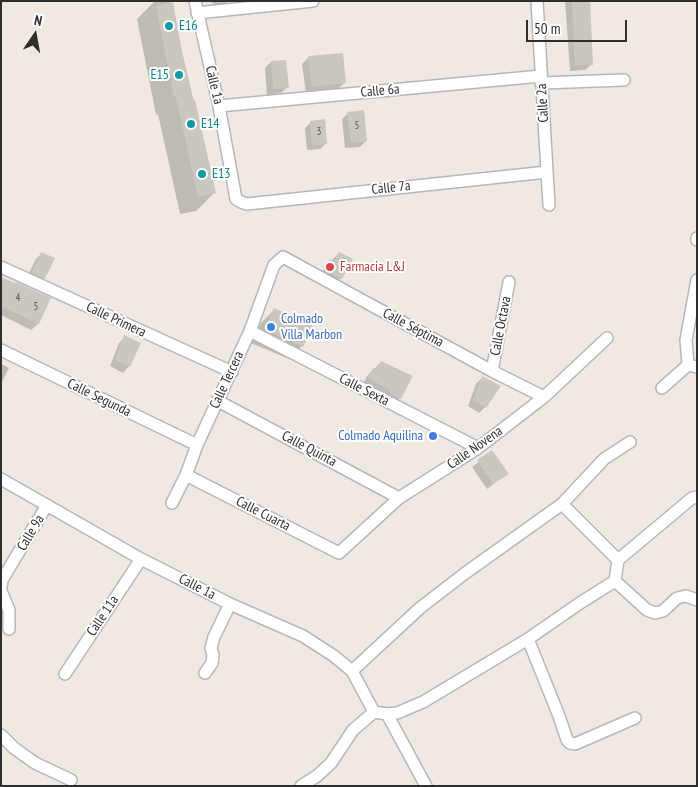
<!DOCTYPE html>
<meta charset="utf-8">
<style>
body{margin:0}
#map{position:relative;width:698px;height:787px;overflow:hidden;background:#efe9e1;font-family:"PT Sans Narrow",sans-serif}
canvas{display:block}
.frame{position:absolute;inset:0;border:2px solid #2e2e2e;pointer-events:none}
.north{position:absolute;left:10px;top:10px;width:50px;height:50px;-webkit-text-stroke:4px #fff;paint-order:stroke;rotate:12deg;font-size:14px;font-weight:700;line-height:20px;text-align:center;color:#2e2e2e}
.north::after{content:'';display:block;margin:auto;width:18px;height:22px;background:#2e2e2e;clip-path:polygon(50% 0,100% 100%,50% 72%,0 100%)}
.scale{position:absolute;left:526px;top:20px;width:101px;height:22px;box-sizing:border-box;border:2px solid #2e2e2e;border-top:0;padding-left:6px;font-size:15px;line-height:18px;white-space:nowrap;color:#2e2e2e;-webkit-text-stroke:4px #fff;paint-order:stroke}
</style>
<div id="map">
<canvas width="698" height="787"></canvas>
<div class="frame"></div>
<div class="north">N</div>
<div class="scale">50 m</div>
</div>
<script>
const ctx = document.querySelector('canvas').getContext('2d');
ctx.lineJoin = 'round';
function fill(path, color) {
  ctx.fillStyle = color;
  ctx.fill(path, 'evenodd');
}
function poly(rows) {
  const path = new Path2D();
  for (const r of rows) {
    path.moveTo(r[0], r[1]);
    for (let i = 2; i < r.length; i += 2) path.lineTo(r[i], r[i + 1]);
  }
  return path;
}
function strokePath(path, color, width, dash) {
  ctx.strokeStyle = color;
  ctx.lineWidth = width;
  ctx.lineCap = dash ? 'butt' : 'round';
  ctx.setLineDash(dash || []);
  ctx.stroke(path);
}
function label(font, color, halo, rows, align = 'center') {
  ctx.font = font + ' "PT Sans Narrow",sans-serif';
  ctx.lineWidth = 4;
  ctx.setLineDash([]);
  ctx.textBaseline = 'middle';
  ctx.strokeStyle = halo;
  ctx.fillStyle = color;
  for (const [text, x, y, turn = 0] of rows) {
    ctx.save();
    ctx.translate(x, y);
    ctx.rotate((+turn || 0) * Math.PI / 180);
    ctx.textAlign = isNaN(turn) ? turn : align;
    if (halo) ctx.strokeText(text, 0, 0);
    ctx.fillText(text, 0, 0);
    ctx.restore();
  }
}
fill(poly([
 [155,1,170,1,215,192,196,211,180,214,158,114,156,115,137,19],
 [210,1,227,1,227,2,224,5,215,5],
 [565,1,590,1,592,64,585,70,570,71],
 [342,55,344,83,338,89,306,93,302,64,308,58],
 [271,62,287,87,281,93,267,95,265,68],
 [348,113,366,141,360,147,345,148,342,119],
 [311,122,326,143,320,149,307,150,305,128],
 [42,253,44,278,38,284,26,279,36,259],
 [339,253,341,278,335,284,320,277,325,267],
 [1,278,49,299,38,324,31,330,1,315],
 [274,310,302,346,289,359,251,343,261,323],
 [125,337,129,366,123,373,110,366,119,343],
 [381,362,400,398,394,404,363,384,367,376],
 [1,364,9,368,1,384],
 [482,378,485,407,479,413,468,406,476,384],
 [492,452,507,473,487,489,472,467]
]), '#0003');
fill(poly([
 [572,1,590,1,593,65,575,65],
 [173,2,182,52,193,100,195,100,216,193,198,197,176,97,174,97,156,6],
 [343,53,346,83,312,87,308,56],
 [286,60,289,88,273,89,271,61],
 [364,110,367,141,351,143,347,112],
 [325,119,327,144,312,145,310,121],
 [41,252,55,258,45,279,32,273],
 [339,252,353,259,342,279,325,270,330,259,334,261],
 [1,277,15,283,16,282,51,298,39,324,1,306],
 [274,308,313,326,303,347,264,329],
 [124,335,141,343,130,367,115,360],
 [381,361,413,376,401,399,389,393,390,390,368,378,373,368,376,370],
 [482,376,501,386,486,408,473,400],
 [492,450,509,474,493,484,477,460]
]), '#cbc7bf');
const street = poly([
 [195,1,219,106,236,199,241,202,247,204,547,172],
 [537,1,549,205],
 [197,13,313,1],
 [541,83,624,80],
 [219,106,541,76],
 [697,238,697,240],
 [1,267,232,372],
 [697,280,686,340,688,365,697,367],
 [250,331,478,448],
 [1,350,197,445],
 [492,371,509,282],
 [662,388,688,365],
 [218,401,399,498],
 [186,475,339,553,399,498,478,448,544,397,607,338],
 [1,479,141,559,230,604,303,636,334,656,352,671,374,712],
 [172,503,186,475,197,445,250,331,274,265,283,257,492,371,544,397],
 [562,504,618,560],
 [615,581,647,610,655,613,663,611,677,598,686,596,697,600],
 [1,587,2,580,47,505],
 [1,591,9,610,9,629],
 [528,639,559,716,567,740,570,743,575,744,635,718],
 [352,671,420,608,464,574,562,504,604,459,630,442],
 [205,673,212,663,213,655,211,648,214,637,230,604],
 [65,674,141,559],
 [387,714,426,786],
 [1,735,14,748,35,763,71,780],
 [301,786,317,776,331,763,353,730,374,712,387,714,397,713,423,702,528,639,580,603,615,581,618,560,692,498,697,497]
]);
strokePath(street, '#b4b7c1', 14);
strokePath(street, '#fff', 11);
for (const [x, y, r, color] of [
 [169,26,5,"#0f9aa8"],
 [179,75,5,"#0f9aa8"],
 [191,124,5,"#0f9aa8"],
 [202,174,5,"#0f9aa8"],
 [330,267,5,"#e0444e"],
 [271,327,5,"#3f7fe0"],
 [433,436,5,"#3f7fe0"]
]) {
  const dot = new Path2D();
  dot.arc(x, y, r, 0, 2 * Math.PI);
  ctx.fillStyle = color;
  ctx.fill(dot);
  strokePath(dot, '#fff', 2);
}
label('11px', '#555452', null, [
 ["5",357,126],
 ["3",319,132],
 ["4",18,298],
 ["5",36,307]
]);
label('14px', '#0d838f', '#fff', [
 ["E16",179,26],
 ["E15",169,75,"right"],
 ["E14",201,124],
 ["E13",212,174]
], 'left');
label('14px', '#2e2e2e', '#fff', [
 ["Calle 1a",214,85,77],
 ["Calle 6a",380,91,-5],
 ["Calle 2a",543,103,-93],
 ["Calle 7a",391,188,-6],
 ["Calle Primera",116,320,25],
 ["Calle Octava",501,326,-79],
 ["Calle Séptima",413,328,28],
 ["Calle Tercera",227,380,-65],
 ["Calle Sexta",364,390,27],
 ["Calle Segunda",99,398,26],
 ["Calle Novena",475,448,-35],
 ["Calle Quinta",309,449,28],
 ["Calle Cuarta",263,514,27],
 ["Calle 9a",31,533,-59],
 ["Calle 1a",197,587,27],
 ["Calle 11a",103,616,-56]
]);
label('14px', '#be3a42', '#fff', [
 ["Farmacia L&J",340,267]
], 'left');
label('14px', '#366cbe', '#fff', [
 ["Colmado",281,319],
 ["Villa Marbon",281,335],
 ["Colmado Aquilina",423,436,"right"]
], 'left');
</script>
